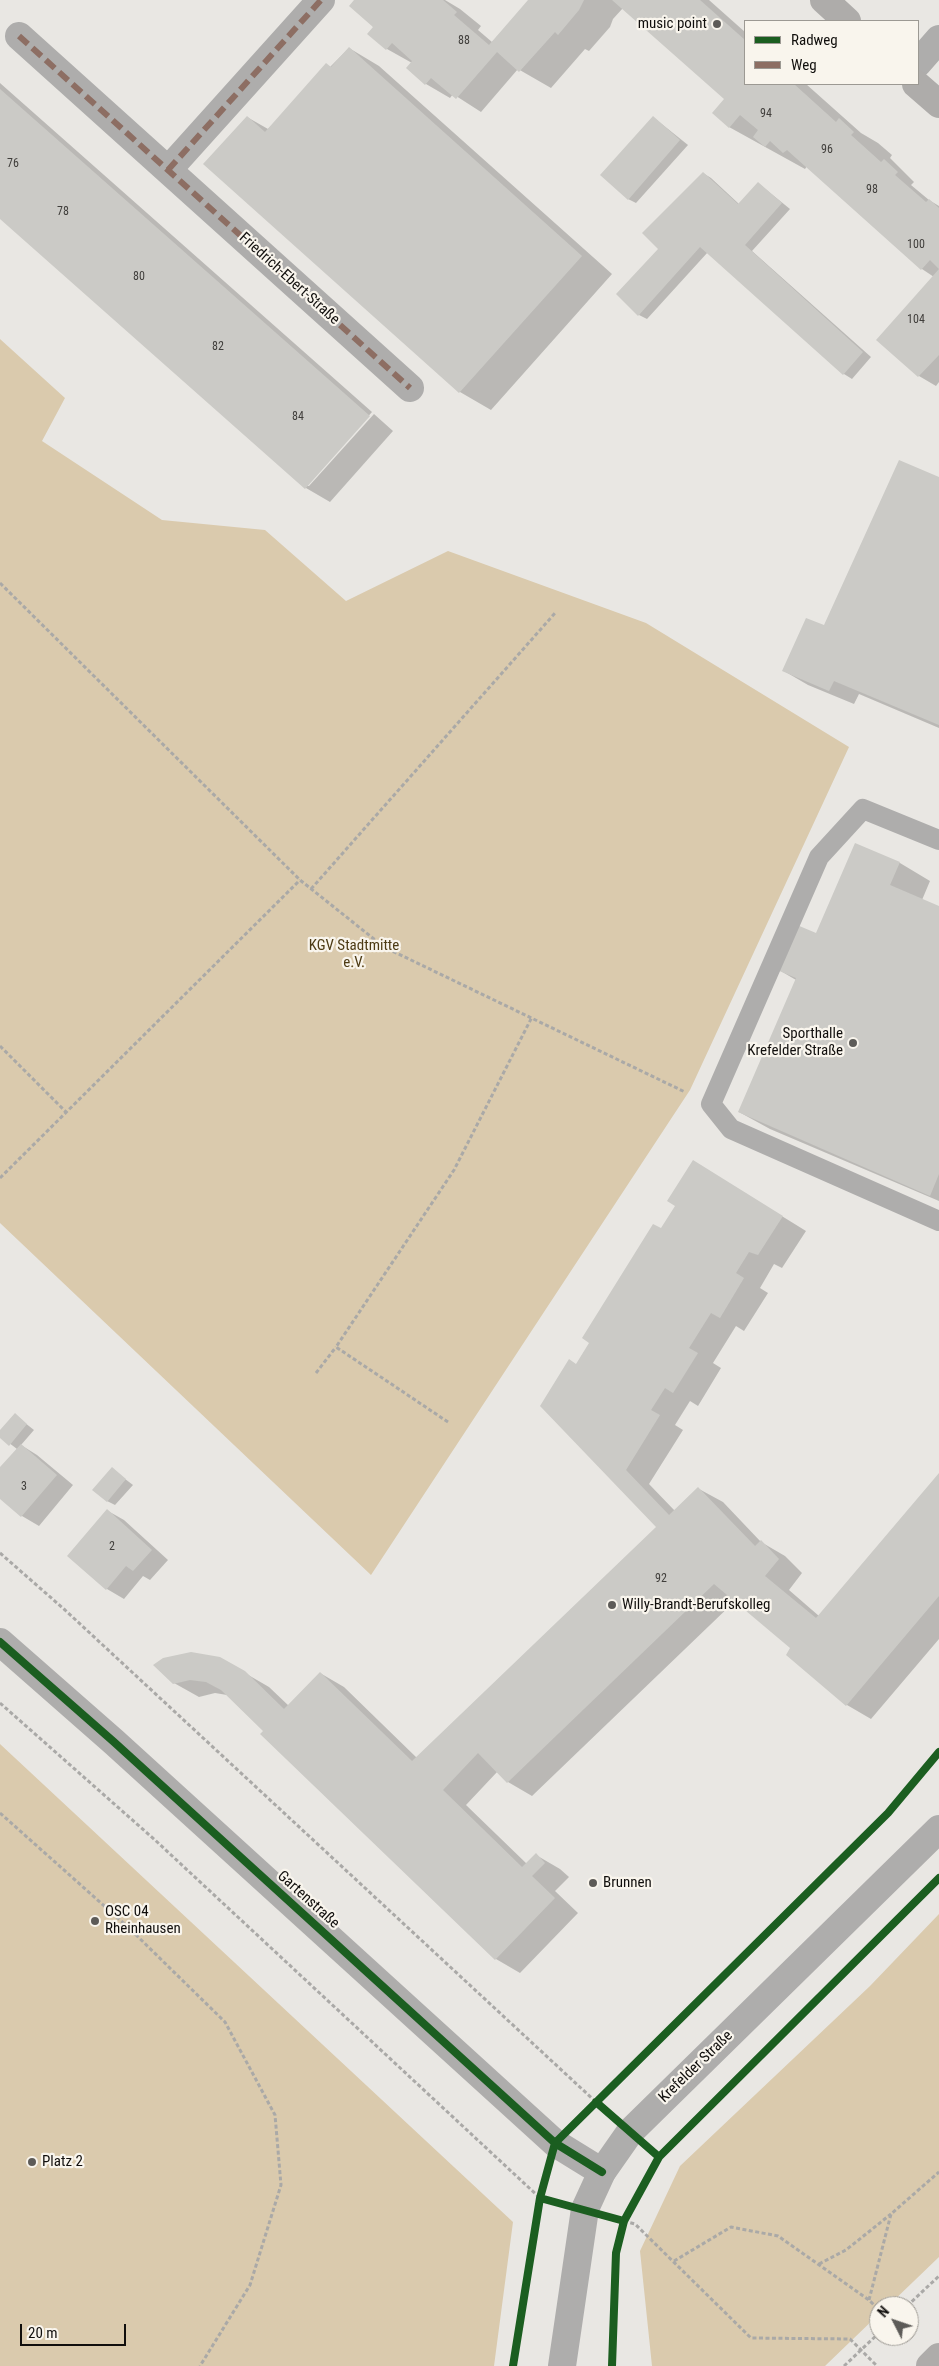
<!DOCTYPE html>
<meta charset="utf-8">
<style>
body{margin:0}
#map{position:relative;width:939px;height:2366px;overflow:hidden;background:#e9e7e3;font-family:"Roboto Condensed",sans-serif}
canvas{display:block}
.legend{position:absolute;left:744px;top:20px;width:175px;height:65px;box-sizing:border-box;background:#f9f5ed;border:1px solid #9c9993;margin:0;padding:6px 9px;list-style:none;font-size:15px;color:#110f0d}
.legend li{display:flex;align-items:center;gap:10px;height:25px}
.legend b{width:25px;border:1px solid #9c9993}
.north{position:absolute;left:869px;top:2296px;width:50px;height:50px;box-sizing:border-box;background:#f9f5ed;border:1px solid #9c9993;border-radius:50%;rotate:311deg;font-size:14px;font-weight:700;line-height:20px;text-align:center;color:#110f0d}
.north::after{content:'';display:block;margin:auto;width:18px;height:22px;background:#5d5b58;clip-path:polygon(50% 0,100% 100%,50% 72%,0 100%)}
.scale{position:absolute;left:20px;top:2324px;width:106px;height:22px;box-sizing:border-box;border:2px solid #110f0d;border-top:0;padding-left:6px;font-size:15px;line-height:18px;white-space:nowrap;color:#110f0d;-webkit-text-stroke:4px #f9f5ed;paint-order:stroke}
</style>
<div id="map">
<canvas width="939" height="2366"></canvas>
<ul class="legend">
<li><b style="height:6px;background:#1b5e20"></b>Radweg</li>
<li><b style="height:6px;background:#8d6e63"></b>Weg</li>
</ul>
<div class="north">N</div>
<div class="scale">20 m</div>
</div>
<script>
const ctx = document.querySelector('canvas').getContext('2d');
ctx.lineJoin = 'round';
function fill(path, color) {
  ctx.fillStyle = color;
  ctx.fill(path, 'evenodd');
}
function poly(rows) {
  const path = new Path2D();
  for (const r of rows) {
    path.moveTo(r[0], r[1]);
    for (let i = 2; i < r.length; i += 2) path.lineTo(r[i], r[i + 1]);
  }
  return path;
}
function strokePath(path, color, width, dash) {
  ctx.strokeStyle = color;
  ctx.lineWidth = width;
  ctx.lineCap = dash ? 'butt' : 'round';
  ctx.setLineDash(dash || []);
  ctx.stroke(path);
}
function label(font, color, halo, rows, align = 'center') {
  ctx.font = font + ' "Roboto Condensed",sans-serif';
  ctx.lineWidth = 4.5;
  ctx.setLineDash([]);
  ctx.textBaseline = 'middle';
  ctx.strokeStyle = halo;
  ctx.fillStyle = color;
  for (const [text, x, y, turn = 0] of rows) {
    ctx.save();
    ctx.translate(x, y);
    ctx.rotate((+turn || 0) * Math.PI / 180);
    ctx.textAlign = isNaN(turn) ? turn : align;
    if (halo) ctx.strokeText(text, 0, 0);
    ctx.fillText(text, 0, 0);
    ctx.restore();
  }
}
fill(poly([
 [0,339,65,398,42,441,162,520,265,530,346,601,448,551,646,623,849,747,690,1090,371,1575,0,1223],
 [0,1744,513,2222,494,2366,0,2366],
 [939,1914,939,2257,888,2306,879,2306,879,2314,825,2366,652,2366,640,2251,680,2166,870,1986]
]), '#dacaad');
fill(poly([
 [356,0,445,0,460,9,481,26,478,30,492,42,530,0,709,0,745,32,745,84,806,84,861,133,878,143,892,155,890,158,914,182,911,185,929,200,939,206,939,382,936,386,919,376,878,340,934,277,922,269,807,166,805,169,729,127,726,99,623,8,613,19,610,27,589,51,585,49,551,88,518,69,481,112,453,94,450,98,426,84,412,63,387,49],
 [349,48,379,66,612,274,491,410,460,392,205,164,247,117,268,129],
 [0,83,372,412,306,486,309,486,374,414,393,431,330,502,306,488,0,217],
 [653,117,688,145,636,203,628,199],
 [703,173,711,178,739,204,758,183,790,209,752,251,871,357,852,379,844,374,708,252,647,319,639,315,660,249],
 [939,478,939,728,859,694,854,704,808,685,784,671,825,627],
 [856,845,900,863,930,881,922,900,939,908,939,1201,770,1129,739,1112,796,980,779,970,817,935],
 [717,1176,806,1231,782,1268,774,1264,760,1288,768,1293,744,1331,736,1326,713,1363,721,1368,698,1406,690,1401,675,1425,683,1430,649,1484,675,1511,699,1489,723,1502,761,1542,785,1556,802,1573,789,1590,819,1616,939,1475,939,1639,871,1719,847,1705,787,1654,792,1648,735,1601,532,1796,508,1782,498,1771,466,1805,527,1864,536,1855,560,1869,569,1877,555,1891,578,1913,520,1973,496,1959,227,1695,215,1693,199,1697,174,1683,219,1658,269,1687,289,1706,320,1673,344,1687,417,1758,657,1527,541,1406,576,1365,661,1230],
 [15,1415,34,1430,21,1445,37,1455,73,1485,39,1526,22,1516,0,1497,0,1469,17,1449,0,1436,0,1432],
 [112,1469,133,1485,115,1505,107,1501],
 [108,1511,124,1520,168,1560,150,1580,143,1576,124,1599,107,1589,69,1556]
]), '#0003');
fill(poly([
 [354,0,443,0,457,12,454,15,489,45,528,0,584,0,579,10,558,35,555,32,519,72,497,52,456,99,431,78,425,85,406,68,412,61,392,43,386,50,367,34,373,27,349,6],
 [612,0,700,0,745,40,745,84,794,84,836,122,839,118,854,132,851,135,881,162,884,159,898,172,895,175,926,202,929,199,939,208,939,269,930,260,921,270,787,150,783,153,770,141,765,147,753,137,758,130,740,115,729,128,712,113,724,99],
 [349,47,582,256,459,393,203,164,247,116,265,132,326,63,331,67],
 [0,89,370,416,305,489,0,219],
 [653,116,680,140,628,200,600,175],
 [703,172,738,204,758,182,782,203,745,245,863,352,843,375,700,247,638,316,616,294,658,249,642,233],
 [939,269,939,355,918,377,876,340],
 [899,460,939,477,939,725,834,681,829,691,782,671,806,618,824,625],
 [855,843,900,862,890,885,939,906,939,1174,930,1196,738,1112,796,978,777,970,797,925,816,933],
 [693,1160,783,1216,758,1255,749,1252,736,1273,744,1278,720,1318,711,1313,689,1348,698,1353,673,1393,665,1388,651,1410,660,1415,626,1470,669,1515,698,1487,755,1546,761,1540,779,1559,765,1576,816,1618,939,1473,939,1596,846,1706,786,1655,790,1648,714,1584,507,1783,478,1753,443,1790,522,1867,536,1853,545,1863,532,1876,555,1898,495,1960,260,1734,263,1731,221,1690,206,1682,190,1680,173,1684,153,1665,163,1658,191,1652,220,1657,245,1671,284,1709,320,1672,412,1761,656,1527,540,1406,569,1359,576,1364,589,1343,582,1338,653,1224,661,1228,675,1206,667,1201],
 [15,1413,27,1424,9,1446,0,1438,0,1430],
 [21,1444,57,1475,21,1517,0,1499,0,1467],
 [112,1467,126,1479,107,1502,92,1490],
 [107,1509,152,1550,133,1571,126,1566,106,1590,67,1556]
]), '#cbcac6');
strokePath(poly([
 [0,583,300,880,384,947,685,1092],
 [311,889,556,612],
 [0,1046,66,1112],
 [0,1178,300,880],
 [316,1373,336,1347],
 [448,1422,336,1347,454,1170,532,1017],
 [0,1553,65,1610,596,2102],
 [0,1703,155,1840,540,2198],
 [0,1813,129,1928,225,2022,275,2115,281,2185,250,2285,200,2366],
 [624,2221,635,2224,751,2338,850,2339,877,2366],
 [674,2261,731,2227,778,2236,869,2300,879,2310],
 [819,2264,846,2250,891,2214],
 [869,2300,891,2214,939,2172],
 [907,2306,939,2276],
 [844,2366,879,2333]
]), '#aaa9a7', 3, [4, 2.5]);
strokePath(poly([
 [939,840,863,809,819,857,711,1104,731,1129,939,1221]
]), '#aeadac', 20);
strokePath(poly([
 [19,36,410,388],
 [918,63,939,39],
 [168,170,321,0],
 [0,1642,114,1742,555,2143,602,2172]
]), '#aeadac', 28);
strokePath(poly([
 [562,2366,585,2209,602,2172,630,2132,939,1829]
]), '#aeadac', 28);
strokePath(poly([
 [824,0,847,21],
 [916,84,939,104],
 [930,2366,939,2357]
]), '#aeacaa', 28);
strokePath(poly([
 [19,36,410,388],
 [168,170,321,0]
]), '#8d6e63', 6, [12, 6]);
strokePath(poly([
 [0,1642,114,1742,555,2143,602,2172],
 [596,2102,659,2157],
 [540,2198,624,2221],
 [513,2366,540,2198,555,2143,888,1813,939,1752],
 [612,2366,616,2253,624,2221,659,2157,939,1878]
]), '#1b5e20', 8);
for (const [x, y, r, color] of [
 [717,24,5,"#5d5b58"],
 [853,1043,5,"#5d5b58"],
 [612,1605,5,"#5d5b58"],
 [593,1883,5,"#5d5b58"],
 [95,1921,5,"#5d5b58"],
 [32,2162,5,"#5d5b58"]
]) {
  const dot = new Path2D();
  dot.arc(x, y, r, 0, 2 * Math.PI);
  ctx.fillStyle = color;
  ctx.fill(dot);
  strokePath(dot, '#f9f5ed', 2);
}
label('12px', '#403e3b', null, [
 ["88",464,41],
 ["94",766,114],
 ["96",827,150],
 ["76",13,164],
 ["98",872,190],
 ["78",63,212],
 ["100",916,245],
 ["80",139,277],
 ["104",916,320],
 ["82",218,347],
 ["84",298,417],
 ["3",24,1487],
 ["2",112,1547],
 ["92",661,1579]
]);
label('15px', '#110f0d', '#f9f5ed', [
 ["music point",707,24,"right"],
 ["Sporthalle",843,1034,"right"],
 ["Krefelder Straße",843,1051,"right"],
 ["Willy-Brandt-Berufskolleg",622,1605],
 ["Brunnen",603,1883],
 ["OSC 04",105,1912],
 ["Rheinhausen",105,1929],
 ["Platz 2",42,2162]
], 'left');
label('15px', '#110f0d', '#f9f5ed', [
 ["Friedrich-Ebert-Straße",289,279,42],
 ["Gartenstraße",308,1900,42],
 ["Krefelder Straße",696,2067,-44]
]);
label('15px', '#4d3b15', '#f9f5ed', [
 ["KGV Stadtmitte",354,946],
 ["e.V.",354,963]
]);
</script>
